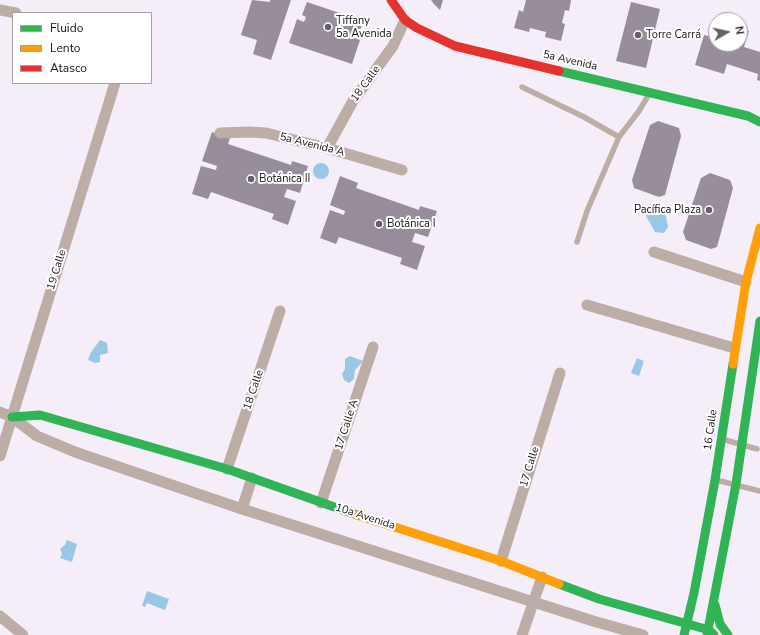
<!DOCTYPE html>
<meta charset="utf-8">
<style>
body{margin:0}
#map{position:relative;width:760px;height:635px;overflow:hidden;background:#f5eef8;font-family:"Nunito Sans",sans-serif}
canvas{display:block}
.legend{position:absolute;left:12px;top:12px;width:140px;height:72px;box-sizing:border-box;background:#fff;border:1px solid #a2a1a3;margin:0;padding:5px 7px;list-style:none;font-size:12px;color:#171319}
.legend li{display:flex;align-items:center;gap:8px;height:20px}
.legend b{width:20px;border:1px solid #a2a1a3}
.north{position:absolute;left:708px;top:12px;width:40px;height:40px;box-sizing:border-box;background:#fff;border:1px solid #a2a1a3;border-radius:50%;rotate:81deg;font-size:11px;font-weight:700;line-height:16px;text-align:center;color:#171319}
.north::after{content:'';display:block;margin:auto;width:14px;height:18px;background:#656067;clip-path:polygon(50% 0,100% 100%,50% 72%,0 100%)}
</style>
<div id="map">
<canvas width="760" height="635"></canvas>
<ul class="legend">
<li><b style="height:5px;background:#30b455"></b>Fluido</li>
<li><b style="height:5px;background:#ff9f0a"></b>Lento</li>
<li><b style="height:5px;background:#e5322d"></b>Atasco</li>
</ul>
<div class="north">N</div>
</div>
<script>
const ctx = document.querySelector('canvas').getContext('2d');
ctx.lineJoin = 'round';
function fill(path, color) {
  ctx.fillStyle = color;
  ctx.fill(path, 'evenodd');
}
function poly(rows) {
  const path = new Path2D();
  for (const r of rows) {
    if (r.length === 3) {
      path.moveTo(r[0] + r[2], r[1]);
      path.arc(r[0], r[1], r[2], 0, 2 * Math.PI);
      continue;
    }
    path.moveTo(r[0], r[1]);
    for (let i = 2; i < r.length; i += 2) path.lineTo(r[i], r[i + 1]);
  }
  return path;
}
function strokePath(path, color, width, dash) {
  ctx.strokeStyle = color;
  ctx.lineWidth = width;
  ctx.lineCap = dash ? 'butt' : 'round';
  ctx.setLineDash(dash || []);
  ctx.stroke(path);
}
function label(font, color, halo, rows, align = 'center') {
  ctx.font = font + ' "Nunito Sans",sans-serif';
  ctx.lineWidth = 4;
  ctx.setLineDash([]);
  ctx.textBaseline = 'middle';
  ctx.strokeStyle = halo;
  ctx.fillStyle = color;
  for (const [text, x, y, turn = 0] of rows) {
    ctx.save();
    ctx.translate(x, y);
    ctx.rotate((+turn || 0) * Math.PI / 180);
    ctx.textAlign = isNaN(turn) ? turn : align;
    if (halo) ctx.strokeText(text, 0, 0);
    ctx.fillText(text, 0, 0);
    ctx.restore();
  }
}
fill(poly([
 [321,171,8],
 [652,207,658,209,666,216,668,227,664,233,655,232,646,216,647,209],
 [100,340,107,343,108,353,100,355,100,362,95,363,88,360,91,352],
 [350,356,363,361,355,370,354,379,349,383,344,380,342,374,345,369,345,359],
 [637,358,644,361,639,376,631,373],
 [67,540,77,544,72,562,60,558,62,554,60,549,65,545],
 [147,591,169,599,165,610,147,603,145,607,142,606]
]), '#98c8e5');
fill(poly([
 [252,0,270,2,270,0,291,0,271,60,253,54,257,40,241,35],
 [431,0,443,0,440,10,434,4],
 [526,0,571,0,569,11,565,10,562,23,565,24,561,41,545,37,546,32,530,28,529,32,514,28,519,10,523,12],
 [307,2,363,21,359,34,356,33,354,38,360,40,352,64,289,43,297,19,304,22,306,17,302,15],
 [631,2,660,9,646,68,616,61],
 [714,20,716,21,716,44,740,44,740,28,749,31,744,47,760,52,760,81,757,80,758,74,727,64,724,74,695,65,704,35,709,36],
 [658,121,679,128,681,136,665,195,659,197,634,188,632,180,650,125],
 [212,132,230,138,228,144,291,165,292,161,308,166,300,193,287,189,284,197,296,201,288,225,272,219,274,214,211,192,208,199,192,194,201,166,216,170,217,166,202,161],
 [710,173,730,180,733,188,717,247,711,249,686,240,683,232,701,178],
 [340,176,358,183,356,188,419,210,420,206,437,211,428,237,415,233,412,242,425,246,417,270,400,264,402,258,339,237,336,244,320,238,330,210,344,215,345,211,330,205]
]), '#988d9a');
strokePath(poly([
 [522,87,584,117,619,137],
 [577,242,587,211,619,137,639,111,649,94],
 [722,439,757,449],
 [716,480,760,491]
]), '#bcada6', 5.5);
strokePath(poly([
 [0,10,16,13],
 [220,133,250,132,266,133,327,148,402,170],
 [327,148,353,101,393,46,405,20],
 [654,252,746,282],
 [587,305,734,348],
 [0,412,12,417,37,436,75,452,242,509,593,621,643,635],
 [0,456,115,83],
 [227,469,280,311],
 [321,503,373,347],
 [242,509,252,478],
 [501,561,560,373],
 [0,616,23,635],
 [522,635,542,577]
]), '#bcada6', 11);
strokePath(poly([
 [559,71,748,116,760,122],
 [12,417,40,415,227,469,357,515],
 [559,584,599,599,709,630,714,635],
 [715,605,720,624,728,635],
 [684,635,694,593,715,480,733,364],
 [707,635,736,484,760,321]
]), '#30b455', 9);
strokePath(poly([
 [733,364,746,282,760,228],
 [357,515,501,561,559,584]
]), '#ff9f0a', 9);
strokePath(poly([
 [391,0,405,20,417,28,455,46,559,71]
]), '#e5322d', 9);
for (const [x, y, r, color] of [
 [328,27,4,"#656067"],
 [638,35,4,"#656067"],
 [251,179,4,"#656067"],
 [709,210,4,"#656067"],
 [379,224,4,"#656067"]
]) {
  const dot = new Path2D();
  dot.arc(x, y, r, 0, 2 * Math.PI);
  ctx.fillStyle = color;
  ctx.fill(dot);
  strokePath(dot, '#fff', 1.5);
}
label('11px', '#171319', '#fff', [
 ["Tiffany",336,21],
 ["5a Avenida",336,34],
 ["Torre Carrá",646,35],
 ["Botánica II",259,179],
 ["Pacífica Plaza",701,210,"right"],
 ["Botánica I",387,224]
], 'left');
label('11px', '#171319', '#fff', [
 ["5a Avenida",570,61,13],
 ["18 Calle",366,84,-54],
 ["5a Avenida A",312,145,14],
 ["19 Calle",57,270,-73],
 ["18 Calle",254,390,-71],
 ["17 Calle A",347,425,-72],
 ["16 Calle",711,430,-82],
 ["17 Calle",530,467,-73],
 ["10a Avenida",365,517,18]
]);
</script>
